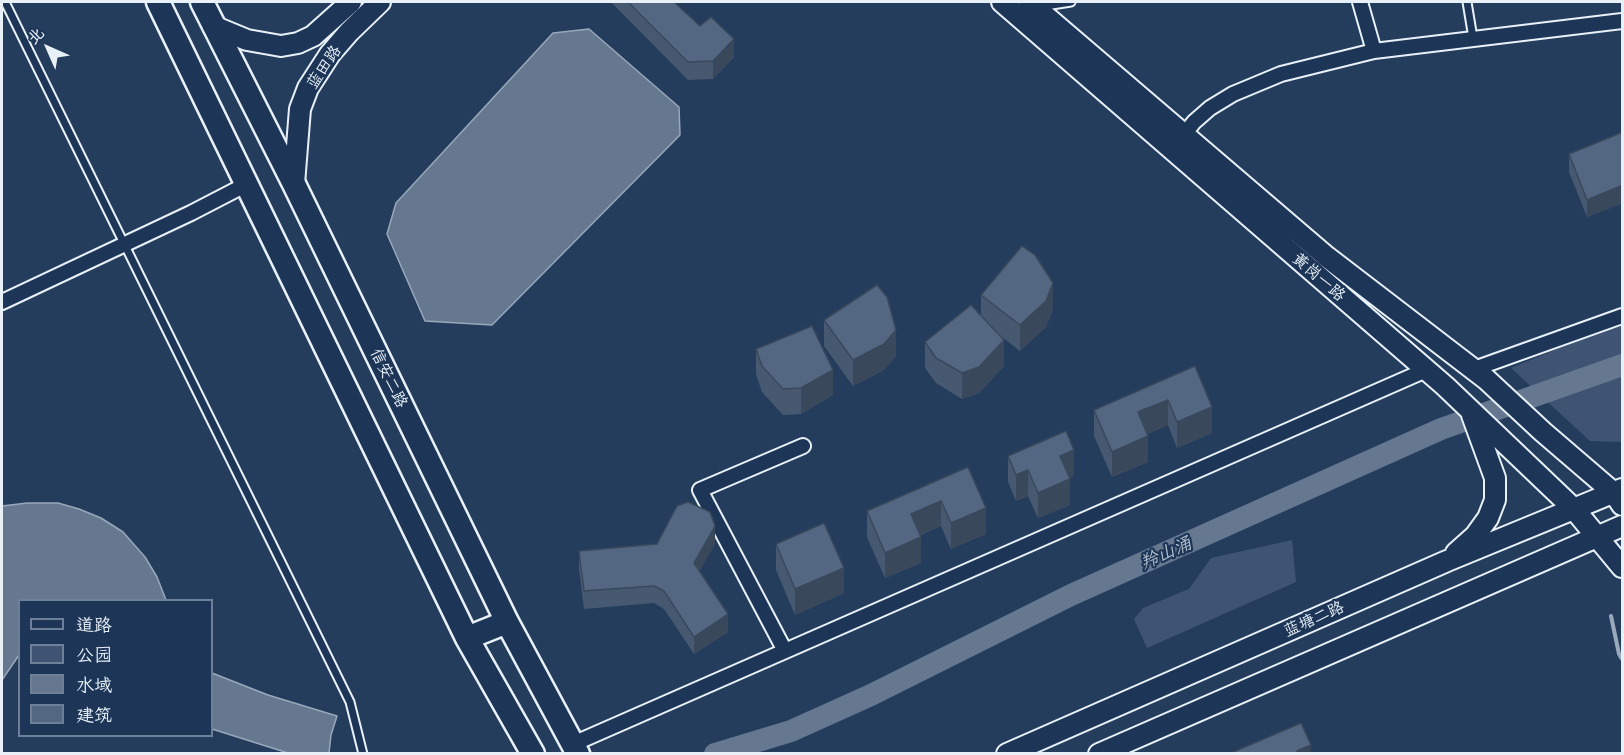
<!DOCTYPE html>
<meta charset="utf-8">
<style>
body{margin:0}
#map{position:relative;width:1624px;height:755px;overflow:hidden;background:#253d5d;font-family:Mali,"LXGW WenKai TC",sans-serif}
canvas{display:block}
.frame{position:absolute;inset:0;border:3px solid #e8f1f8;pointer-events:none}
.legend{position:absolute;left:18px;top:599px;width:195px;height:138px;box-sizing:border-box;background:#1d3557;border:2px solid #6e8097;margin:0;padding:8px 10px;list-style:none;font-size:18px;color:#e8f1f8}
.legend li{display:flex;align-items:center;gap:12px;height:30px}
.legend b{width:30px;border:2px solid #6e8097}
.north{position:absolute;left:18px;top:18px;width:60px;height:60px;-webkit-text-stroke:4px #1d3557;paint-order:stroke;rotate:315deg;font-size:16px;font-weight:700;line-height:24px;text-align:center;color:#e8f1f8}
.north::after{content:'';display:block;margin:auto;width:21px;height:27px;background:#e8f1f8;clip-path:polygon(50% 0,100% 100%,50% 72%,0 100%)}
</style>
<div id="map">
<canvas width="1624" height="755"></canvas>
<div class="frame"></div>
<ul class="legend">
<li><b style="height:8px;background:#1d3557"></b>道路</li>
<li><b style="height:16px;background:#3e5472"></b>公园</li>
<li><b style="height:16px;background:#657890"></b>水域</li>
<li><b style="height:16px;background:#536782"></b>建筑</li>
</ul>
<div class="north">北</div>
</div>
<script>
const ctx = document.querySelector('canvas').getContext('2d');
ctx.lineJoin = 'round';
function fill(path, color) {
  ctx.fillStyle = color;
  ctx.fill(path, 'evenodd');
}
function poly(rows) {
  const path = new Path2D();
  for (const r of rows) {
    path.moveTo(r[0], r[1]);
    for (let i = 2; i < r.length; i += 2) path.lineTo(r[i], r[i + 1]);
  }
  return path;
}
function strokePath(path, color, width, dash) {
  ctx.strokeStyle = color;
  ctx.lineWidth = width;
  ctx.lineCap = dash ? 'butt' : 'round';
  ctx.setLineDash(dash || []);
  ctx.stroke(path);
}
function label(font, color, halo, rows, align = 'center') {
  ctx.font = font + ' Mali,"LXGW WenKai TC",sans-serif';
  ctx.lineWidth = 4.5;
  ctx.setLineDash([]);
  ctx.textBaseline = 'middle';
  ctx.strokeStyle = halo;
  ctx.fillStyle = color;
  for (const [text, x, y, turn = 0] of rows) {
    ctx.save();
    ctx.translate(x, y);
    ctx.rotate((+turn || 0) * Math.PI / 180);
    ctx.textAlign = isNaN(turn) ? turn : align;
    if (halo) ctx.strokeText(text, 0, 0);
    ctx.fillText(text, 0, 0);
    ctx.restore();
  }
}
fill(poly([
 [1622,322,1622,442,1590,441,1511,368],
 [1292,540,1296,582,1147,648,1134,619,1143,608,1189,589,1211,558]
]), '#3e5472');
const water = poly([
 [589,29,679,107,680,135,492,325,425,321,387,234,396,203,553,33,589,29],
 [27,503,58,503,79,509,101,518,123,532,145,557,157,577,166,600,20,600,19,655,2,680,2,506,27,503],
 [212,673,268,695,337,716,331,735,329,753,288,753,212,729,212,673]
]);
fill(water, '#657890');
strokePath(water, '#99a8ba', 1.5);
strokePath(poly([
 [1611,616,1619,654,1622,659]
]), '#99a8ba', 4);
strokePath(poly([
 [715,754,791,731,871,695,1071,595,1441,429,1622,365]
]), '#657890', 22);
const service = poly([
 [5,2,350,702,363,754],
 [1467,2,1473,38],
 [1039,7,1071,2]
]);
const minor = poly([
 [1360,2,1374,51],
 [1179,141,1194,122,1210,108,1233,94,1281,74,1374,51,1622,21],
 [2,302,191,213,247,184],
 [1474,369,1622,316],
 [785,651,700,490,803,446],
 [573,744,1426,370]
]);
const secondary = poly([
 [1002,2,1445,386,1574,509,1622,567],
 [1029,2,1327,257,1486,379,1543,432,1614,493,1622,505],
 [213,26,247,40,281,46,298,43,313,36,351,2],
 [294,184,300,109,308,88,330,54,349,32,380,2],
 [1456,553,1475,536,1488,518,1495,500,1495,478,1472,415],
 [1007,754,1447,561,1622,489],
 [1099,754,1622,526]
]);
const primary = poly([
 [158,2,467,638,533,754],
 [202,2,294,184,507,622,578,754],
 [467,638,507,622]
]);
strokePath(service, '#e8f1f8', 11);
strokePath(minor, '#e8f1f8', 18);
strokePath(secondary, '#e8f1f8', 24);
strokePath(primary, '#e8f1f8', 27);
strokePath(service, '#1d3557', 7);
strokePath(minor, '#1d3557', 14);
strokePath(secondary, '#1d3557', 20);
strokePath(primary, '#1d3557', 22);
fill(poly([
 [612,2,674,2,734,57,713,79,688,80,612,3],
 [1623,132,1623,203,1587,217,1569,172,1569,154],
 [981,295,1053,309,1046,327,1020,351,1002,337,1004,366,979,393,962,399,936,383,925,368,925,342,981,315],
 [824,320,896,356,884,370,853,386,824,346],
 [756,349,833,395,801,414,783,415,762,392,756,374],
 [1195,366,1212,433,1177,448,1168,425,1147,434,1148,462,1112,477,1094,436,1094,410],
 [1008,456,1074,476,1069,478,1070,505,1038,518,1028,496,1016,501,1008,482],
 [968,467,986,534,951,549,941,526,921,535,921,563,885,578,867,537,867,511],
 [657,544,715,544,699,571,728,632,694,654,664,609,654,603,584,609,579,569,579,551],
 [776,544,844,593,795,615,776,570]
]), '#475970');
fill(poly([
 [734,39,734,57,713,79,713,61],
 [1623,185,1623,203,1587,217,1587,200],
 [1053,283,1053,309,1046,327,1020,351,1020,325],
 [896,330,896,356,884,370,853,386,853,360],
 [1004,340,1004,366,979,393,962,399,962,373],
 [833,370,833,395,801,414,801,388],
 [1168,400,1168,425,1138,438,1138,412],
 [1212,407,1212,433,1177,448,1177,422],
 [1148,436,1148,462,1112,477,1112,452],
 [1074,450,1074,476,1060,482,1060,456],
 [1028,470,1028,496,1016,501,1016,475],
 [1070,479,1070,505,1038,518,1038,493],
 [941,501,941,526,911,539,911,514],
 [986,508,986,534,951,549,951,523],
 [715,526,715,544,694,581,694,563],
 [921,537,921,563,885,578,885,553],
 [844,568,844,593,795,615,795,589],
 [728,614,728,632,694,654,694,637],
 [1311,745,1311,753,1297,753,1297,751]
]), '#3a485b');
const building = poly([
 [628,2,674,2,700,26,711,17,734,39,713,61,688,62,628,2],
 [1623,132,1623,185,1587,200,1569,154,1623,132],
 [1022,246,1035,255,1053,283,1046,301,1020,325,981,295,1022,246],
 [877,285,887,297,896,330,884,344,853,360,824,320,877,285],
 [971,305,1004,340,979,367,962,373,936,358,925,342,971,305],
 [812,326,833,370,801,388,783,389,762,366,756,349,812,326],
 [1195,366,1212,407,1177,422,1168,400,1138,412,1148,436,1112,452,1094,410,1195,366],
 [1066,431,1074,450,1060,456,1070,479,1038,493,1028,470,1016,475,1008,456,1066,431],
 [968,467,986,508,951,523,941,501,911,514,921,537,885,553,867,511,968,467],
 [688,502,710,512,715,526,694,563,728,614,694,637,664,591,654,586,584,591,579,551,657,544,677,506,688,502],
 [824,523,844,568,795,589,776,544,824,523],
 [1301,723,1311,745,1297,751,1298,753,1231,753,1301,723]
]);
fill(building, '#536782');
strokePath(building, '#3a485b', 1.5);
label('16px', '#e8f1f8', '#1d3557', [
 ["蓝田路",324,67,-56],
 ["黄岗一路",1319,277,41],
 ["信安二路",389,378,64],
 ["蓝塘二路",1314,619,-24]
]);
label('italic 18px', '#b4c1ce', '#1d3557', [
 ["羚山涌",1166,553,-24]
]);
</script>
